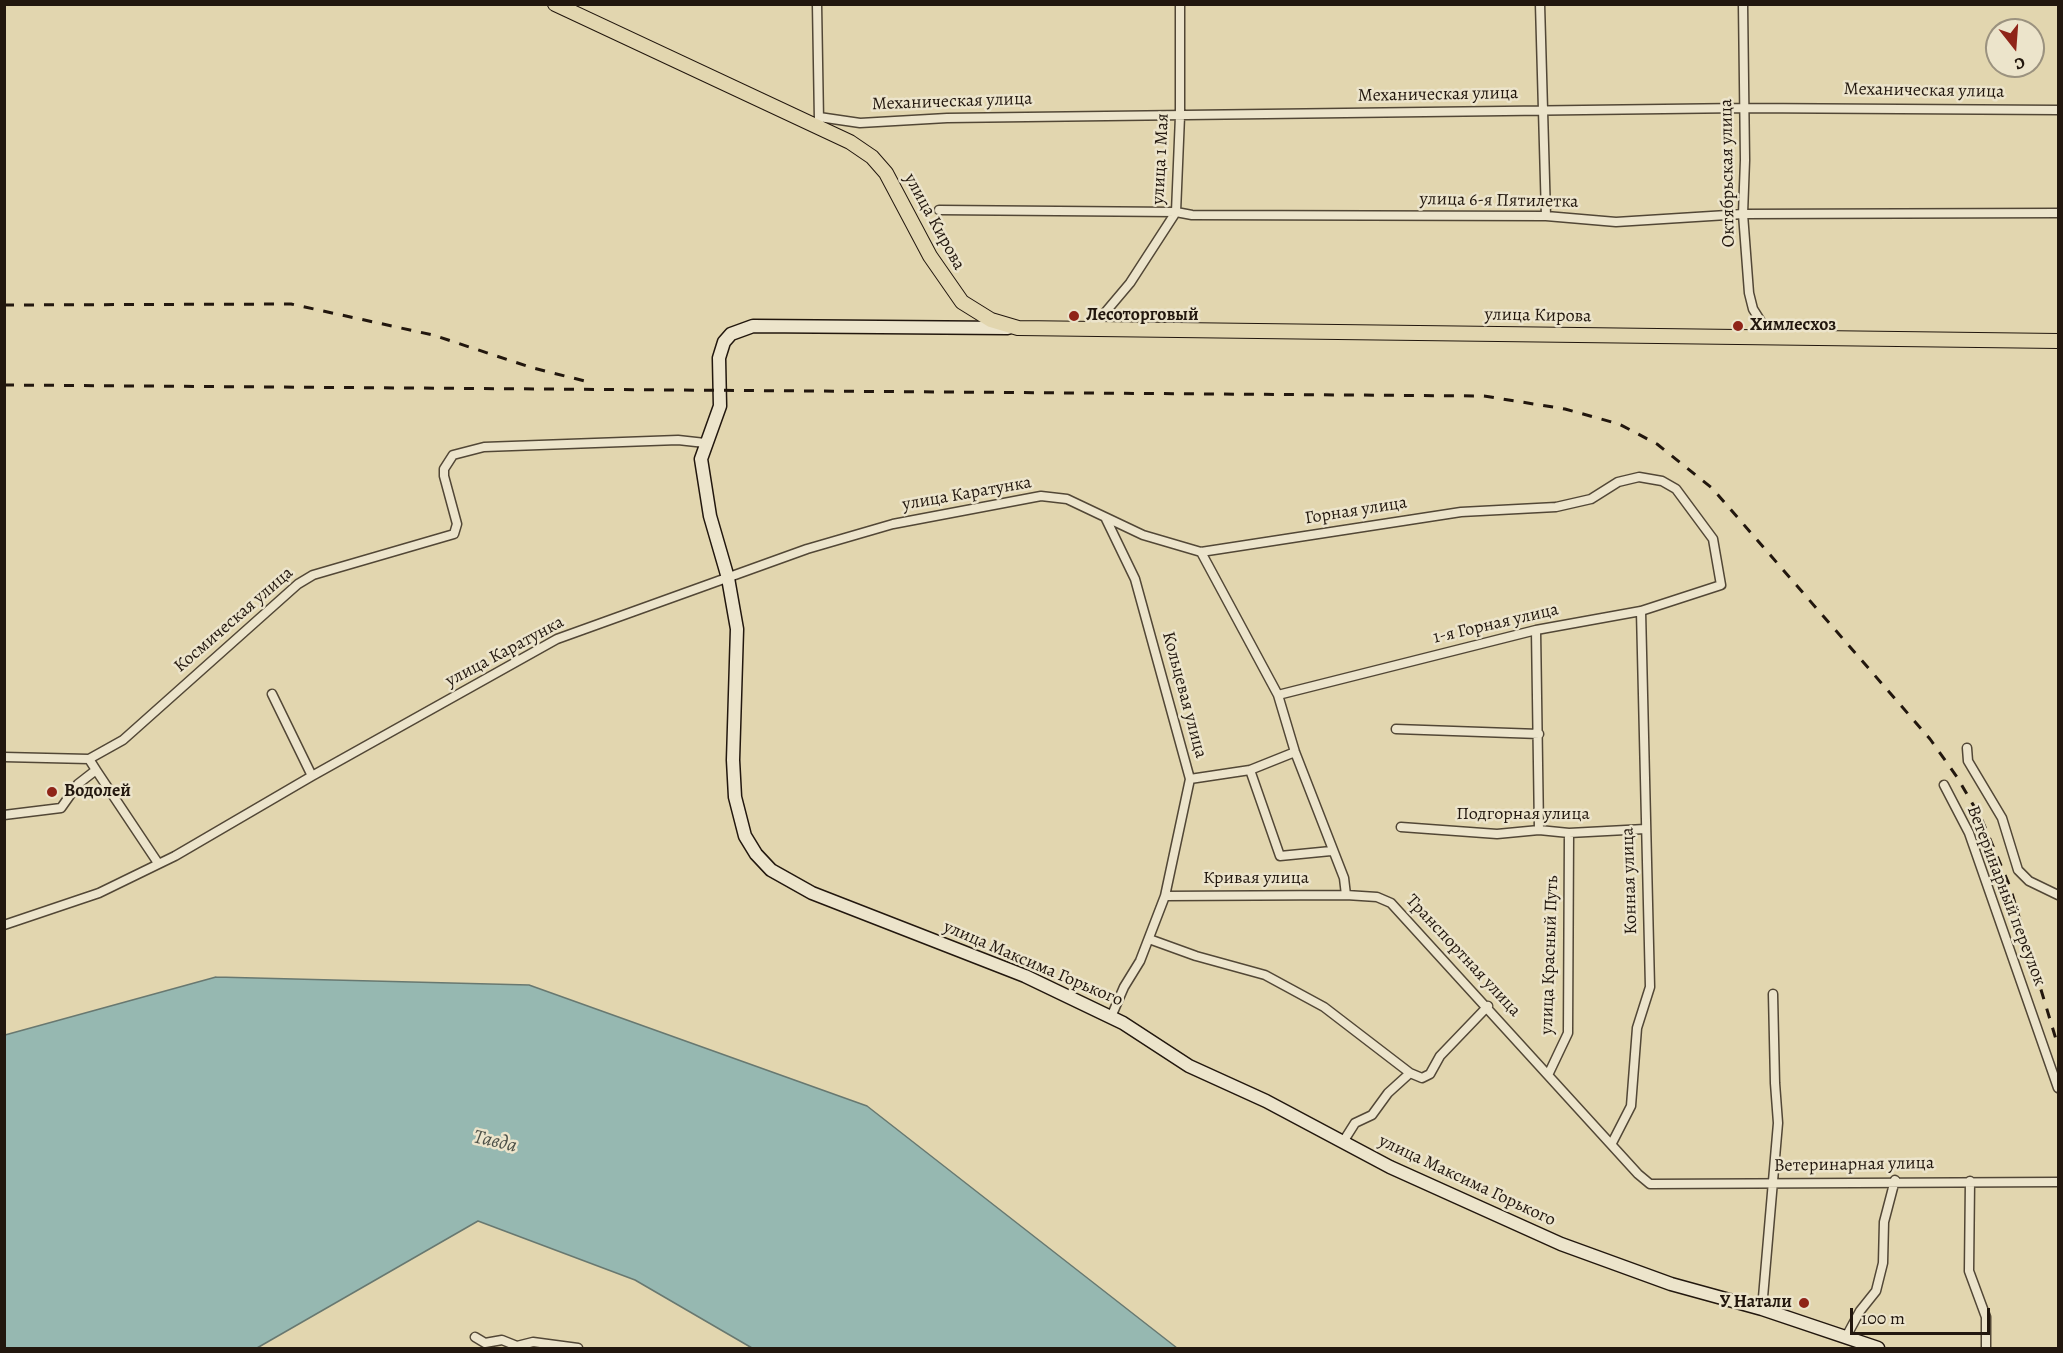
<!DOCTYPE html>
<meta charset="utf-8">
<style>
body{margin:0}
#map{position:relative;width:2063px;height:1353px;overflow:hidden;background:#e2d6af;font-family:Alegreya,serif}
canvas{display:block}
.frame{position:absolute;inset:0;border:6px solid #22170e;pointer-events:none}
.north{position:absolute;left:1985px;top:18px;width:60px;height:60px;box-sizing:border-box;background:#ece4cb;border:2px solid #9b927f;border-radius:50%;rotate:163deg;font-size:16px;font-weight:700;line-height:24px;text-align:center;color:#22170e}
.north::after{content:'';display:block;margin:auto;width:21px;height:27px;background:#8f2418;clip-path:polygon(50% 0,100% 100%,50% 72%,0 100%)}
.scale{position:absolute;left:1850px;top:1308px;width:140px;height:27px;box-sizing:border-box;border:3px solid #22170e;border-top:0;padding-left:8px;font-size:18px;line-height:21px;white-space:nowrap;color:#22170e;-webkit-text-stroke:4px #ece4cb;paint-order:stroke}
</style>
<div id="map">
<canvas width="2063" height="1353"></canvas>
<div class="frame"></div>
<div class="north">С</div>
<div class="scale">100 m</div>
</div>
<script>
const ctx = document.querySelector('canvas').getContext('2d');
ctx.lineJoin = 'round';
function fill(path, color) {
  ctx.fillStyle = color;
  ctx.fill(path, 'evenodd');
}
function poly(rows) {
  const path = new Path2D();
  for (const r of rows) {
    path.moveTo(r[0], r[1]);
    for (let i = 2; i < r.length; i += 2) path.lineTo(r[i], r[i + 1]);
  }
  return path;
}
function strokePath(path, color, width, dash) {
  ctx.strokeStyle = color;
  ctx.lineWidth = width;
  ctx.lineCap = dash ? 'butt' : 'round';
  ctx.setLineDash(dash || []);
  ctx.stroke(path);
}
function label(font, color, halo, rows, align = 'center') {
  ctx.font = font + ' Alegreya,serif';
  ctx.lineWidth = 5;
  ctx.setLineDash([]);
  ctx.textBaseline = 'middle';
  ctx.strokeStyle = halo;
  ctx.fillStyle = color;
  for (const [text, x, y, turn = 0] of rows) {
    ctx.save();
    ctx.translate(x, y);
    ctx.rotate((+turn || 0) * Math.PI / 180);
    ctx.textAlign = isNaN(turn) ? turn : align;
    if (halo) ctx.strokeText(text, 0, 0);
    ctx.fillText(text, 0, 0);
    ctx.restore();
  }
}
const water = poly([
 [216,977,529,985,867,1106,1177,1348,752,1348,635,1280,478,1221,257,1348,5,1348,5,1035,216,977]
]);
fill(water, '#96b8b1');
strokePath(water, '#687870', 1.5);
const street = poly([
 [817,4,819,121],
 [1540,4,1546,216],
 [1743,4,1745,160,1743,214,1749,293,1753,309,1770,336],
 [819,117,860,123,947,118,1743,108,2058,110],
 [939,210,1176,212,1192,215,1546,216,1616,222,1743,214,2058,213],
 [1099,328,1103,315,1130,283,1176,212,1180,116,1180,4],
 [1106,519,1135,579,1190,779,1165,896,1140,961,1124,987,1111,1017],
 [1201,552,1278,695,1295,752,1344,878,1346,895,1377,897,1391,903,1638,1174,1650,1184,2058,1182],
 [1536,630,1539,830],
 [272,694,312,776],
 [1396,729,1539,734],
 [1967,748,1968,761,2002,818,2018,870,2029,881,2058,895],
 [4,757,89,759],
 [96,770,158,863],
 [1250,770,1280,856,1331,851],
 [1190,779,1250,770,1295,752],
 [1944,785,1969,833,2058,1088],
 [4,815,61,808,78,784,96,770,89,759,123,740,298,584,313,575,454,534,457,524,444,476,444,469,453,455,484,447,678,440,705,443],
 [1401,827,1497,834,1539,830,1569,833,1645,829],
 [1165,896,1346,895],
 [4,925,99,893,175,856,312,776,557,639,807,549,893,524,1041,496,1067,499,1143,535,1201,552,1461,512,1556,507,1591,499,1618,482,1639,477,1662,481,1676,489,1713,539,1721,585,1641,611,1536,630,1278,695],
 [1149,939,1196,956,1265,975,1324,1007,1410,1073],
 [1549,1073,1568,1033,1569,833],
 [1343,1142,1355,1123,1372,1115,1388,1093,1410,1073,1422,1078,1430,1074,1440,1056,1488,1006],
 [1612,1143,1631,1106,1637,1028,1650,987,1641,611],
 [1970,1181,1969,1271,1986,1317,1986,1348],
 [1762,1309,1778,1123,1775,1083,1773,994],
 [475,1337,485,1343,502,1340,517,1346,533,1342,578,1348],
 [1846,1337,1860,1311,1876,1291,1883,1263,1884,1222,1895,1180]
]);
const secondary = poly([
 [1008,328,753,326,731,334,724,342,719,358,720,406,701,459,710,516,728,578,737,629,733,760,735,797,745,836,756,854,771,870,812,893,1025,976,1123,1023,1189,1066,1266,1101,1390,1167,1561,1244,1671,1284,1762,1309,1878,1348]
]);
const primary = poly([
 [555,4,850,142,872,157,886,173,930,256,962,302,991,320,1018,328,2058,341]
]);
strokePath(street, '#524736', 11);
strokePath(secondary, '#22170e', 15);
strokePath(primary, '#22170e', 16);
strokePath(street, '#ece4cb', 8);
strokePath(secondary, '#ece4cb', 12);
strokePath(primary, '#e2d6af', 14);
strokePath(poly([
 [4,305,291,304,433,335,533,368,593,383],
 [4,385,1484,396,1565,409,1619,424,1657,444,1712,488,1930,739,1957,777,1982,820,2010,887,2058,1046]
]), '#22170e', 3, [10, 10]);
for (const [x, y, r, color] of [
 [1074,316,6,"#8f2418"],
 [1738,326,6,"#8f2418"],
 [52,792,6,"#8f2418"],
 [1804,1303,6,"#8f2418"]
]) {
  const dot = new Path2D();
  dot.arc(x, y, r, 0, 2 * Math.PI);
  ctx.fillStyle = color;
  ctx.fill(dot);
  strokePath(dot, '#ece4cb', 2);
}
label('18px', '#22170e', '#ece4cb', [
 ["Механическая улица",1924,91,1],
 ["Механическая улица",1438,95,-1],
 ["Механическая улица",952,102,-2],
 ["улица 1 Мая",1161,159,-87],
 ["Октябрьская улица",1728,173,-91],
 ["улица 6-я Пятилетка",1499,201,1],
 ["улица Кирова",934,222,61],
 ["улица Кирова",1538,316,1],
 ["улица Каратунка",967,494,-10],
 ["Горная улица",1356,511,-9],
 ["Космическая улица",234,620,-41],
 ["1-я Горная улица",1496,624,-13],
 ["улица Каратунка",505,652,-28],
 ["Кольцевая улица",1184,695,75],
 ["Подгорная улица",1523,815],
 ["Кривая улица",1256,879],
 ["Конная улица",1630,881,-92],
 ["Ветеринарный переулок",2006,896,69],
 ["улица Красный Путь",1550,955,-88],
 ["Транспортная улица",1463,956,47],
 ["улица Максима Горького",1033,964,23],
 ["Ветеринарная улица",1854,1165,-1],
 ["улица Максима Горького",1467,1181,25]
]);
label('bold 18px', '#22170e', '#ece4cb', [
 ["Лесоторговый",1086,316],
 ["Химлесхоз",1750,326],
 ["Водолей",64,792],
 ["У Натали",1792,1303,"right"]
], 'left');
label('italic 20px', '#4b4f47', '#ece4cb', [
 ["Тавда",495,1142,13]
]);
</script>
